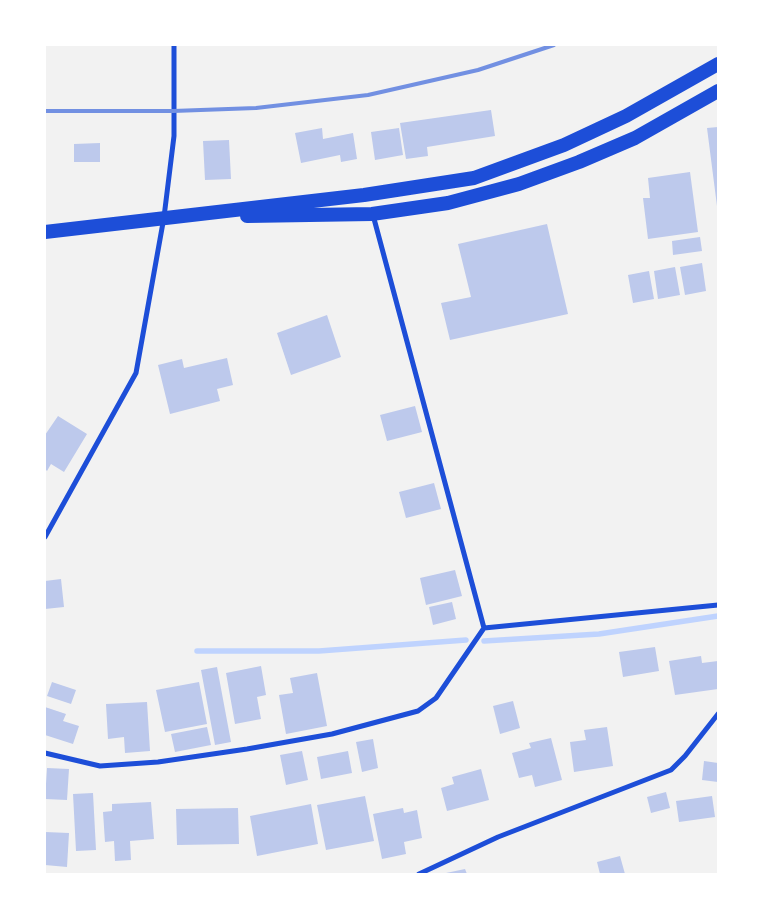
<!DOCTYPE html>
<style>
body{margin:0}
#map{position:relative;width:763px;height:919px;overflow:hidden;background:#f2f2f2;font-family:"Noto Sans",sans-serif}
canvas{display:block}
.frame{position:absolute;inset:0;border:46px solid #fff;pointer-events:none}
</style>
<div id="map">
<canvas width="763" height="919"></canvas>
<div class="frame"></div>
</div>
<script>
const ctx = document.querySelector('canvas').getContext('2d');
ctx.lineJoin = 'round';
function poly(rows) {
  const path = new Path2D();
  for (const r of rows) {
    path.moveTo(r[0], r[1]);
    for (let i = 2; i < r.length; i += 2) path.lineTo(r[i], r[i + 1]);
  }
  return path;
}
function strokePath(path, color, width, dash) {
  ctx.strokeStyle = color;
  ctx.lineWidth = width;
  ctx.lineCap = dash ? 'butt' : 'round';
  ctx.setLineDash(dash || []);
  ctx.stroke(path);
}
function fill(path, color) {
  ctx.fillStyle = color;
  ctx.fill(path, 'evenodd');
}
strokePath(poly([
 [484,641,599,634,718,616],
 [197,651,319,651,466,640]
]), '#bfd3fe', 5.5);
fill(poly([
 [491,110,495,136,427,147,428,156,406,159,400,123],
 [718,127,718,206,717,206,707,128],
 [322,128,323,139,353,133,357,159,341,162,340,155,301,163,295,133],
 [399,128,403,155,375,160,371,132],
 [229,140,231,179,205,180,203,141],
 [100,143,100,162,74,162,74,144],
 [690,172,698,232,648,239,643,198,650,198,648,178],
 [547,224,568,314,450,340,441,303,471,297,458,244],
 [700,237,702,251,673,255,672,241],
 [702,263,706,291,685,295,680,267],
 [675,267,680,295,658,299,654,271],
 [649,271,654,299,633,303,628,275],
 [327,315,341,357,291,375,277,333],
 [227,358,233,385,217,389,220,401,170,414,158,365,182,359,184,368],
 [415,406,422,432,387,441,380,415],
 [58,416,87,434,64,472,51,464,47,471,45,469,45,435],
 [434,483,441,509,406,518,399,492],
 [455,570,462,596,426,605,420,578],
 [61,579,64,607,45,609,45,581],
 [452,602,456,619,433,625,429,607],
 [655,647,659,671,623,677,619,652],
 [701,656,702,663,718,661,718,689,675,695,669,661],
 [261,666,266,695,257,697,261,719,235,724,226,673],
 [217,667,231,742,215,745,201,670],
 [317,673,327,726,286,734,279,695,293,693,290,678],
 [52,682,76,690,71,704,47,696],
 [199,682,207,724,165,732,156,690],
 [513,701,520,728,500,734,493,706],
 [147,702,150,751,125,753,124,737,108,739,106,704],
 [45,707,66,714,63,721,79,726,73,744,45,735],
 [207,727,211,745,175,752,171,734],
 [607,727,613,766,574,772,570,742,586,740,584,730],
 [551,738,562,780,535,787,532,775,519,778,512,753,531,748,529,743],
 [373,739,378,768,362,772,356,742],
 [302,751,308,780,286,785,280,755],
 [348,751,352,773,321,779,317,757],
 [704,761,718,763,718,782,702,780],
 [47,768,69,769,67,800,45,799],
 [481,769,489,800,447,811,441,788,454,784,452,777],
 [666,792,670,808,651,813,647,797],
 [93,793,96,850,76,851,73,794],
 [365,796,374,841,326,850,317,805],
 [712,796,715,817,679,822,676,801],
 [151,802,154,839,130,841,131,860,115,861,114,841,105,842,103,812,112,811,112,804],
 [311,804,318,844,257,856,250,816],
 [238,808,239,844,177,845,176,809],
 [403,808,404,813,417,810,422,838,404,842,406,854,382,859,373,814],
 [45,832,69,833,67,867,45,865],
 [620,856,625,874,600,874,597,862],
 [465,869,467,874,446,874,446,873]
]), '#bdc9ec');
strokePath(poly([
 [45,537,136,373,164,217,174,136,174,45],
 [484,628,718,605],
 [45,753,100,766,158,762,247,749,332,734,418,711,436,698,484,628,373,215],
 [419,874,498,837,671,770,685,756,718,714]
]), '#1d4ed8', 5);
strokePath(poly([
 [247,216,372,214,448,203,519,184,579,162,635,138,718,91],
 [45,232,364,195,474,178,564,145,626,116,718,64]
]), '#1d4ed8', 14);
strokePath(poly([
 [45,111,173,111,256,108,368,95,478,70,554,45]
]), '#7290e2', 4);
</script>
